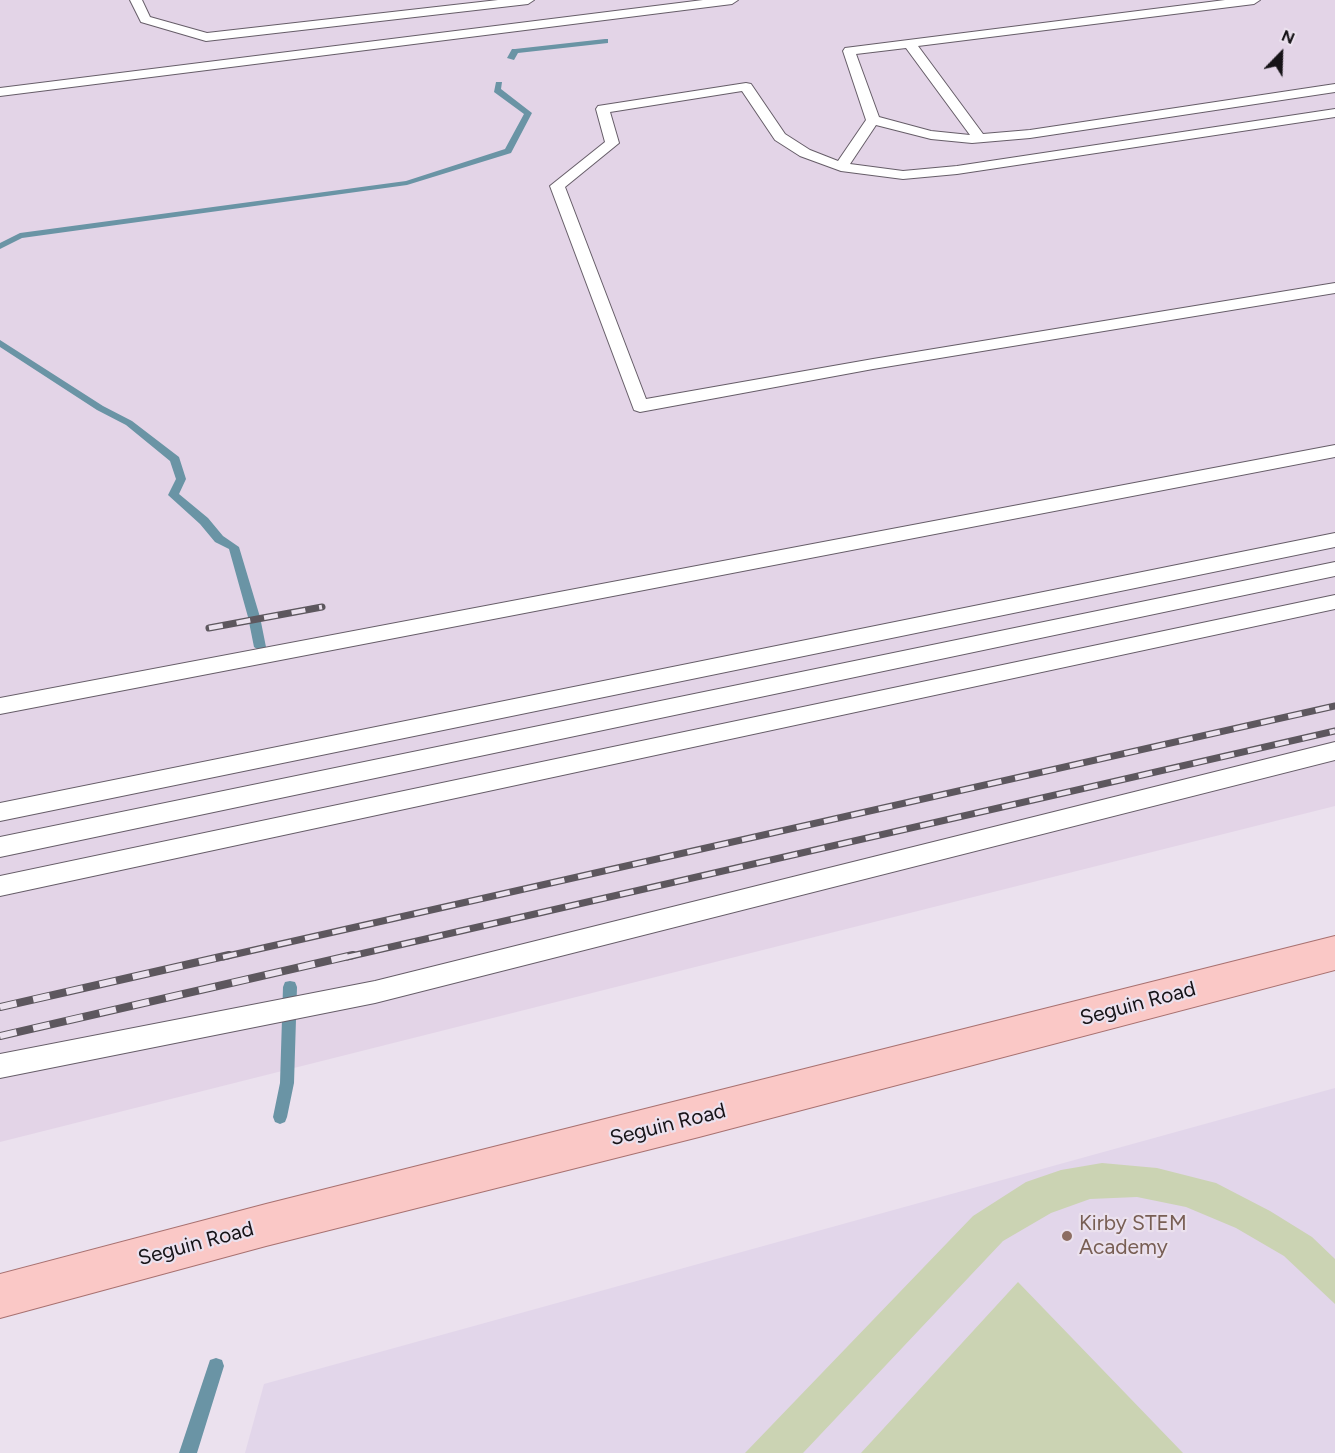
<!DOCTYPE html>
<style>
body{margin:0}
#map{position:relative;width:1335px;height:1453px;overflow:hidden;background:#ebe1ee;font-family:Figtree,sans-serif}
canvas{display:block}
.north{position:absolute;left:1251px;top:24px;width:60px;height:60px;-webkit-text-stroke:4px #ebe1ee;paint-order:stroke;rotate:23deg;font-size:16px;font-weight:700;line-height:24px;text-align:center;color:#161317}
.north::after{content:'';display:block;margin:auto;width:21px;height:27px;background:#161317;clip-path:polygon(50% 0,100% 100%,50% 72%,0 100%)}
</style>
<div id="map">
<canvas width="1335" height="1453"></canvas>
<div class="north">N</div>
</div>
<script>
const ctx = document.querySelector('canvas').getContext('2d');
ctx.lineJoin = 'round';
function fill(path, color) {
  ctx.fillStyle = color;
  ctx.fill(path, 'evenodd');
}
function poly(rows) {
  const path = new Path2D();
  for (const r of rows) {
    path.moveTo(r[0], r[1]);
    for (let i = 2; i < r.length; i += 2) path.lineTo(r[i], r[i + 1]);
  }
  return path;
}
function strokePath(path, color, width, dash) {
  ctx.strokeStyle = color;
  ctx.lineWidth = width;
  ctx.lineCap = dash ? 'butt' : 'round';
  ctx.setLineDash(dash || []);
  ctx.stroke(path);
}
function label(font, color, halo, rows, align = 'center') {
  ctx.font = font + ' Figtree,sans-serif';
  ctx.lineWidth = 4.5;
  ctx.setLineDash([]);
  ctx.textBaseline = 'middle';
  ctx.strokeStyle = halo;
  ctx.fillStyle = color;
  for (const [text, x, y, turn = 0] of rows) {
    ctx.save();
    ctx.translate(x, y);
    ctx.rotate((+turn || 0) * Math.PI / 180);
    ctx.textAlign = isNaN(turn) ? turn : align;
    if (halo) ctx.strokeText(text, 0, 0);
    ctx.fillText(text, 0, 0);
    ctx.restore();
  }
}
fill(poly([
 [0,0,1335,0,1335,806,0,1142]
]), '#e3d4e7');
fill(poly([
 [1335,1088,1335,1453,245,1453,264,1384]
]), '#e2d6ea');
fill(poly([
 [1102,1163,1157,1168,1216,1183,1270,1211,1312,1237,1335,1259,1335,1304,1284,1256,1236,1228,1186,1207,1137,1197,1090,1199,1051,1213,1003,1241,803,1453,745,1453,973,1216,1026,1182,1061,1170],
 [1018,1282,1183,1453,861,1453]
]), '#cbd3b3');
fill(poly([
 [605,39,608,39,608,43,518,53,514,60,507,58,512,49,515,49,605,39],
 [496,82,502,82,501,89,532,113,511,153,407,185,22,238,0,249,0,243,20,233,406,181,505,149,524,114,494,92,496,82],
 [0,340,103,406,132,421,179,457,186,479,179,494,208,518,223,536,239,547,260,617,266,647,264,650,260,651,254,647,248,617,229,549,215,542,200,524,168,495,176,479,170,461,126,425,97,410,0,347,0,340],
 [290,981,295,982,297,987,294,1083,287,1117,285,1122,280,1124,275,1122,273,1117,280,1083,283,987,285,982,290,981],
 [216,1358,222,1360,224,1366,197,1453,179,1453,210,1360,216,1358]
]), '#6a94a5');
const lane = poly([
 [130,0,142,0,150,17,207,33,498,0,534,0,528,4,206,41,141,22,130,0],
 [703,0,738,0,732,4,0,96,0,88,703,0],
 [1225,0,1260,0,1254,4,918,46,983,134,1030,130,1335,84,1335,92,1030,138,972,143,931,139,876,125,850,164,903,171,957,166,1335,109,1335,117,957,174,903,179,841,171,800,156,775,140,742,91,610,112,619,143,565,187,646,399,873,359,1335,283,1335,293,873,369,640,412,634,410,550,186,605,142,596,109,598,106,746,83,751,84,785,134,810,150,838,161,866,120,843,51,845,48,1225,0],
 [906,48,970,135,931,131,879,117,856,54,906,48],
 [1335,445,1335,457,0,714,0,698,1335,445],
 [1335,533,1335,547,0,821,0,803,1335,533],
 [1335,562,1335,576,0,857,0,837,1335,562],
 [1335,595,1335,609,0,896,0,876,1335,595],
 [1335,742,1335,760,375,1003,0,1078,0,1054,375,981,1335,742]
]);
const primary = poly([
 [1335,936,1335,970,699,1137,266,1246,0,1318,0,1274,266,1204,1335,936]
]);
strokePath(lane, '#665d68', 2);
strokePath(primary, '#a87170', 2);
fill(lane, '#fff');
fill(primary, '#fac8c6');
const railFar1 = poly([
 [209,628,322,607],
 [223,957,1335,706],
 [347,957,1335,731]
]);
const rail = poly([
 [0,1007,229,955],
 [0,1036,353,955]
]);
strokePath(railFar1, '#5d575e', 7);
strokePath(rail, '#5d575e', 8);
strokePath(railFar1, '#ebe1ee', 4.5, [14]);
strokePath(rail, '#ebe1ee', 6, [17]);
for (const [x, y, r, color] of [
 [1067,1236,6,"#8d6e63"]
]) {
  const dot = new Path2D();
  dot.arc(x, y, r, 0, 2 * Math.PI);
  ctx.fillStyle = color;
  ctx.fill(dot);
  strokePath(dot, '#ebe1ee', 2);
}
label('21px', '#161317', '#ebe1ee', [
 ["Seguin Road",1138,1004,-15],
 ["Seguin Road",668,1125,-14],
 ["Seguin Road",196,1244,-15]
]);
label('21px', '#785e54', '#ebe1ee', [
 ["Kirby STEM",1079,1224],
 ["Academy",1079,1248]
], 'left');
</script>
